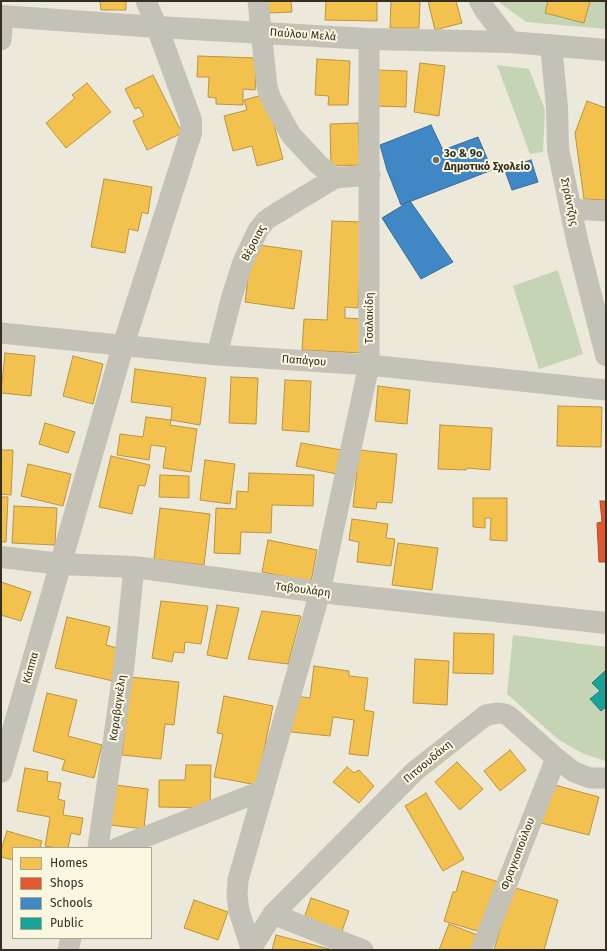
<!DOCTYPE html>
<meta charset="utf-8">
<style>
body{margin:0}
#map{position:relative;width:607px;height:951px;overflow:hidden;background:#ece9db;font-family:"Fira Sans",sans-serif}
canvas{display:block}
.frame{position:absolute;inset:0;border:2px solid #342e24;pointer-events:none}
.legend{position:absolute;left:12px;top:847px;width:140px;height:92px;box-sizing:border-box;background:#faf7e1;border:1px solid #aba795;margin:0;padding:5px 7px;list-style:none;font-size:12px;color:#342e24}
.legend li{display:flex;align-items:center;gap:8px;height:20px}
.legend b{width:20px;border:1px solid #aba795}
</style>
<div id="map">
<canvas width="607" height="951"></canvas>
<div class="frame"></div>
<ul class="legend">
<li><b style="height:11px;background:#f2c14e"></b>Homes</li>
<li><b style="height:11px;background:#e4572e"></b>Shops</li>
<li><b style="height:11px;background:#3f88c5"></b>Schools</li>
<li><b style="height:11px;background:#17a398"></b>Public</li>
</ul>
</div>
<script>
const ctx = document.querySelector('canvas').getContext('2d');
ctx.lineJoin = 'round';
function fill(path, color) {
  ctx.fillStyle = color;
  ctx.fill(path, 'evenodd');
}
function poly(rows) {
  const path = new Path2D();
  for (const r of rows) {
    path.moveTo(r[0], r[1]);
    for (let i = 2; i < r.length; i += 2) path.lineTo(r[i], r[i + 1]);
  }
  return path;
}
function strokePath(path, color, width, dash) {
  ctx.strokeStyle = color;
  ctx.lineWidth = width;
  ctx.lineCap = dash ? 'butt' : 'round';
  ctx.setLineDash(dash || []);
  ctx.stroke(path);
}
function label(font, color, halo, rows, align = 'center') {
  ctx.font = font + ' "Fira Sans",sans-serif';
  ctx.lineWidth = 4;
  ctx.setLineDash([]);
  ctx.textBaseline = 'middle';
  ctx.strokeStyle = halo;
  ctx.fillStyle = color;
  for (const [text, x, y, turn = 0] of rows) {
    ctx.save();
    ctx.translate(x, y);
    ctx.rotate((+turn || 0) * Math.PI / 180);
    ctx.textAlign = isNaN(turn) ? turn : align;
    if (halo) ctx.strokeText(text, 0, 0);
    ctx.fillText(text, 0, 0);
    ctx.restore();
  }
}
fill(poly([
 [499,1,606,1,606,29,526,22,500,3],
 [497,65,529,69,545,110,543,152,530,154],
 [558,270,583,354,539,369,513,286],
 [513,635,606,647,606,761,584,754,559,740,507,694]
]), '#c4d4b4');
const homes = poly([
 [100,1,126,1,126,10,101,10,100,1],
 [267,1,291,1,292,12,267,13,267,1],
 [326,1,377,1,377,21,325,20,326,1],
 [391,1,420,1,419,28,390,28,391,1],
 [428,1,456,1,462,23,435,30,428,1],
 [548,1,590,1,584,23,545,13,548,1],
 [198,56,257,58,255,90,243,89,243,105,216,104,216,98,208,97,209,77,197,77,198,56],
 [317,59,350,61,348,105,328,105,329,96,315,95,317,59],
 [420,63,445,66,439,116,414,112,420,63],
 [377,70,407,71,406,107,376,106,377,70],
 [153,75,182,133,147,150,133,121,144,116,139,107,135,109,125,89,153,75],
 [87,83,111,112,66,148,46,123,75,98,72,95,87,83],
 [266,94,283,159,257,166,252,146,233,151,224,116,247,110,244,100,266,94],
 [587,101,606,108,606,200,584,199,575,133,587,101],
 [358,123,360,165,331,166,330,124,358,123],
 [104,179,152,187,148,214,142,212,138,231,129,229,125,253,91,247,104,179],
 [332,221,363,222,358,308,345,307,345,318,364,319,362,353,302,350,304,319,327,320,332,221],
 [252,244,302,251,294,309,245,302,252,244],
 [5,353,35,356,31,396,1,393,5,353],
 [73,356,103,364,93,404,63,396,73,356],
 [135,369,206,378,200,425,171,420,172,407,131,402,135,369],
 [231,377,258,378,256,424,229,423,231,377],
 [285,380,311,381,309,432,282,430,285,380],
 [378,386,410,390,407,424,375,421,378,386],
 [558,406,602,407,601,447,557,446,558,406],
 [146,417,171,420,170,425,197,429,191,472,163,468,166,447,151,445,149,460,117,455,120,434,143,437,146,417],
 [45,423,75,432,68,453,39,444,45,423],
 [440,425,492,428,490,470,467,468,466,470,438,469,440,425],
 [301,443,342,450,337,474,296,466,301,443],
 [1,450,13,450,11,495,1,494,1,450],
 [359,450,397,454,392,503,377,502,376,509,353,507,359,450],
 [111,456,150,465,145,486,139,485,132,514,99,507,111,456],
 [205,460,235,464,230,504,200,500,205,460],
 [28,464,71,474,63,506,21,496,28,464],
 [249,473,314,475,313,506,272,505,271,533,241,532,240,554,214,553,216,508,236,509,237,491,248,492,249,473],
 [160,475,189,476,189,498,159,497,160,475],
 [1,497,8,497,6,542,1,542,1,497],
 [473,498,507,498,507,541,490,540,491,518,485,518,485,528,473,527,473,498],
 [14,506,57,508,55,545,12,543,14,506],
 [160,508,210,514,204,565,154,559,160,508],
 [352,519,388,524,386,538,395,539,391,566,357,562,359,542,349,540,352,519],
 [268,540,317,550,311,582,262,572,268,540],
 [398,543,438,548,432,590,392,585,398,543],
 [1,582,31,592,21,621,1,615,1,582],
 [161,601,208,606,201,644,185,642,184,653,174,652,172,662,152,658,161,601],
 [217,605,239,608,227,659,207,655,217,605],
 [262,611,301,616,288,664,248,659,262,611],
 [67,617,110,627,106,645,121,649,113,681,55,668,67,617],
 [454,633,494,634,493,674,453,673,454,633],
 [415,659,449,661,447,705,413,703,415,659],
 [314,666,349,671,349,676,368,678,364,710,374,712,368,756,349,754,354,720,333,717,330,736,291,732,295,696,310,698,314,666],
 [131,677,179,682,174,725,165,724,161,759,122,755,131,677],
 [47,693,77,700,68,736,102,745,94,778,62,770,65,760,33,751,47,693],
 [224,696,273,706,257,785,214,777,223,734,217,733,224,696],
 [510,750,526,770,500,791,484,771,510,750],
 [457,762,483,789,460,810,435,782,457,762],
 [186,765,211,765,210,808,159,807,159,780,185,780,186,765],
 [347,767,354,773,359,770,374,786,359,803,333,782,347,767],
 [25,768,48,772,47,781,61,783,58,799,65,801,63,815,83,818,80,835,71,833,68,848,56,848,45,846,50,817,17,811,25,768],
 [551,784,599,797,589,835,541,823,551,784],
 [115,785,148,789,144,829,110,825,115,785],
 [426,793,464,859,443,871,405,806,426,793],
 [7,831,42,841,40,848,13,848,13,860,1,857,1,850,7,831],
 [462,871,499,882,484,933,444,921,453,892,456,892,462,871],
 [512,887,558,900,544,950,494,950,512,887],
 [311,898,349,911,340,937,302,924,311,898],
 [194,900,228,912,218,940,184,928,194,900],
 [449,924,480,936,475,950,439,950,449,924],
 [276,935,333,950,272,950,276,935]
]);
fill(homes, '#f2c14e');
strokePath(homes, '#b99541', 1);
const shops = poly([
 [600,501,606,501,606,562,599,562,597,523,602,522,600,501]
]);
fill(shops, '#e4572e');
strokePath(shops, '#af4b2b', 1);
const schools = poly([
 [431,125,443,150,478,137,492,170,401,205,387,170,380,145,431,125],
 [531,160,538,182,512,190,504,168,531,160],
 [410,201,453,262,421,279,382,218,410,201]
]);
fill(schools, '#3f88c5');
strokePath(schools, '#3c6d95', 1);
const public = poly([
 [606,670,606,707,601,711,590,699,600,691,592,683,606,670]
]);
fill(public, '#17a398');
strokePath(public, '#208075', 1);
strokePath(poly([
 [146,1,157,27],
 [258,1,267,87,271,99,291,135,318,164,335,178],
 [1,40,3,16],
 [570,209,606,211],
 [1,333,217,355,369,365,606,390],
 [217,355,232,296,243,262,258,230,266,220,277,213,335,178,370,175],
 [98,848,124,666,134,567],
 [117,848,264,790],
 [273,914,363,950],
 [251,948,239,911,237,896,238,880,320,592,369,365,369,39],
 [68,950,71,938],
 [250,950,273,914,415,771,486,715,499,713,505,714,510,717,556,758,574,772,590,778,606,778],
 [481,950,556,758]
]), '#c4c1b6', 21);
strokePath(poly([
 [480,1,485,10,510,42],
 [1,16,157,27,369,39,510,42,606,50],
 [551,45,557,107,558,149,577,240,606,355],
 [1,557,61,564,134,567,320,592,606,623],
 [1,772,123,346,191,133,191,120,157,27]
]), '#c4c1b6', 22);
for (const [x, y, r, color] of [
 [436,160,4,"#746f64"]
]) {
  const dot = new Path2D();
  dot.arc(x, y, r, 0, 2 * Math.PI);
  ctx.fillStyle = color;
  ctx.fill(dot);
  strokePath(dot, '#faf7e1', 1.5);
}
label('11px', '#342e24', '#faf7e1', [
 ["Παύλου Μελά",303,35,4],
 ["Στράντζης",569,202,78],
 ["Βέροιας",254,243,-62],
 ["Τσαλακίδη",370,318,-90],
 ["Παπάγου",304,361,4],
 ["Ταβουλάρη",303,590,7],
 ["Κάππα",31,668,-74],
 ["Καραβαγκέλη",118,708,-82],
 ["Πιτσουδάκη",428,762,-40],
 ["Φραγκοπούλου",518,854,-69]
]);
label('bold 11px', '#342e24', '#faf7e1', [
 ["3ο & 9ο",444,154],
 ["Δημοτικό Σχολείο",444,167]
], 'left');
</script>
